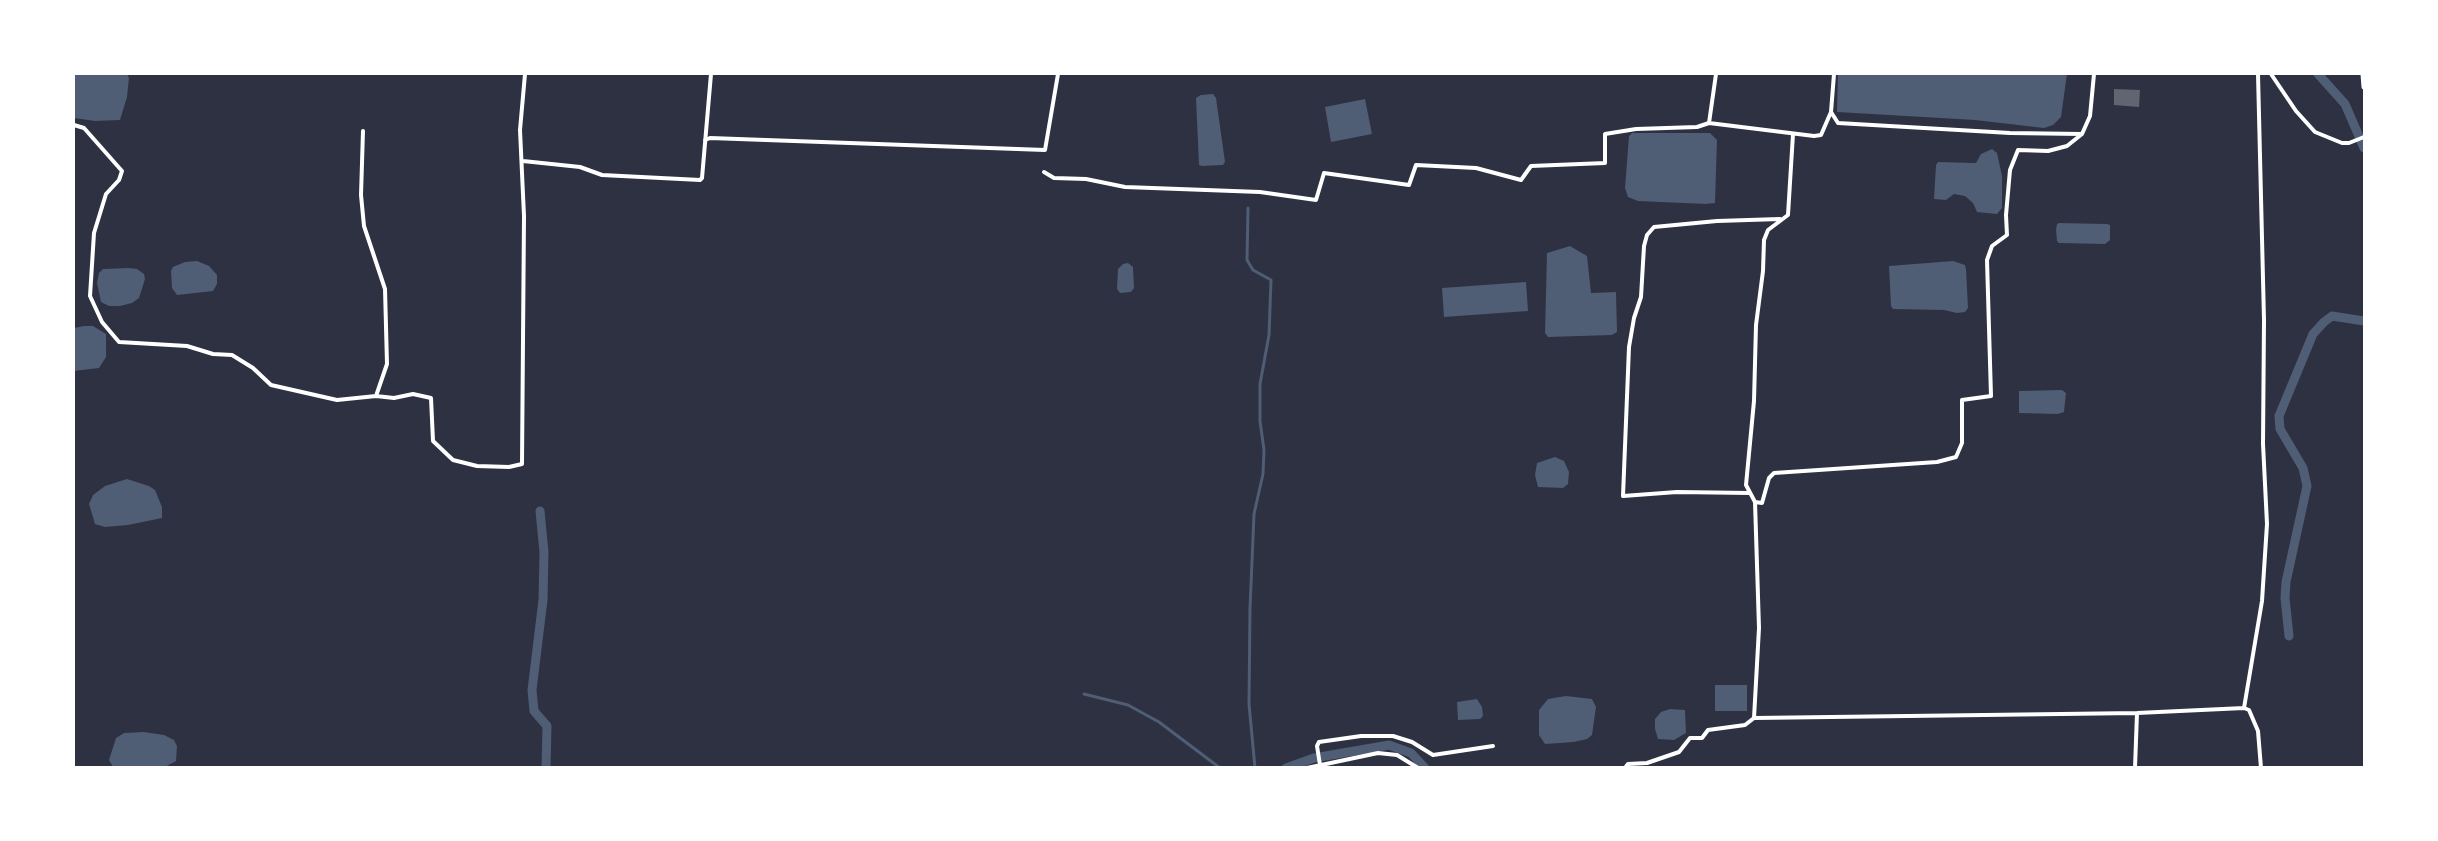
<!DOCTYPE html>
<style>
body{margin:0}
#map{position:relative;width:2438px;height:841px;overflow:hidden;background:#2d3142;font-family:Cabin,sans-serif}
canvas{display:block}
.frame{position:absolute;inset:0;border:75px solid #fff;pointer-events:none}
</style>
<div id="map">
<canvas width="2438" height="841"></canvas>
<div class="frame"></div>
</div>
<script>
const ctx = document.querySelector('canvas').getContext('2d');
ctx.lineJoin = 'round';
function fill(path, color) {
  ctx.fillStyle = color;
  ctx.fill(path, 'evenodd');
}
function poly(rows) {
  const path = new Path2D();
  for (const r of rows) {
    path.moveTo(r[0], r[1]);
    for (let i = 2; i < r.length; i += 2) path.lineTo(r[i], r[i + 1]);
  }
  return path;
}
function strokePath(path, color, width, dash) {
  ctx.strokeStyle = color;
  ctx.lineWidth = width;
  ctx.lineCap = dash ? 'butt' : 'round';
  ctx.setLineDash(dash || []);
  ctx.stroke(path);
}
fill(poly([
 [74,74,127,74,129,78,127,97,120,120,95,121,74,118],
 [1838,74,2067,74,2061,117,2053,125,2044,128,1975,120,1837,112],
 [1213,94,1216,98,1225,162,1223,165,1202,166,1199,165,1196,98,1201,95],
 [1365,99,1372,134,1331,142,1325,107],
 [1632,133,1710,133,1717,140,1715,203,1706,204,1638,201,1628,197,1625,188,1629,136],
 [1992,149,1997,153,2002,176,2002,208,1997,214,1977,212,1973,203,1965,196,1954,194,1946,200,1934,199,1936,165,1938,162,1976,163,1981,154],
 [2059,223,2107,224,2110,225,2110,240,2105,244,2059,243,2057,241,2056,230,2057,224],
 [1570,246,1587,256,1591,293,1616,292,1617,332,1612,335,1548,337,1545,333,1547,253],
 [197,261,209,266,217,275,217,284,213,291,177,295,172,288,171,271,173,267,185,262],
 [1953,261,1965,265,1966,269,1968,308,1965,312,1957,313,1944,310,1893,309,1891,306,1889,266],
 [1128,263,1133,267,1134,288,1131,292,1120,293,1117,289,1118,269,1123,264],
 [129,268,137,269,144,274,145,279,139,298,132,303,120,306,109,306,101,302,97,283,99,273,103,269],
 [1526,282,1528,311,1444,317,1442,288],
 [84,326,93,326,106,334,106,357,99,368,74,371,74,328],
 [2062,390,2066,393,2064,412,2058,414,2019,413,2019,391],
 [1555,457,1564,461,1569,472,1568,484,1563,488,1538,487,1535,475,1537,463],
 [127,479,149,486,155,490,162,507,162,518,128,525,105,527,95,524,89,504,93,495,105,486],
 [1715,685,1747,685,1747,711,1715,711],
 [1566,696,1592,699,1596,707,1592,735,1587,739,1574,742,1545,744,1539,735,1539,710,1548,699],
 [1477,699,1482,707,1483,716,1480,719,1458,720,1457,702],
 [1670,709,1685,710,1686,733,1674,740,1658,739,1655,729,1655,719,1661,712],
 [144,732,164,735,174,740,177,746,176,761,165,767,113,767,109,760,116,738,124,733]
]), '#4f5d75');
strokePath(poly([
 [1248,208,1247,260,1253,270,1271,280,1269,335,1260,384,1260,421,1264,450,1263,474,1254,514,1250,608,1249,704,1255,768],
 [1084,694,1128,705,1159,722,1220,768]
]), '#4f5d75', 3);
strokePath(poly([
 [2318,74,2345,104,2364,148],
 [540,511,544,552,543,600,532,690,534,711,547,726,546,768],
 [2289,636,2285,598,2286,582,2307,486,2303,468,2280,429,2279,416,2313,334,2324,322,2332,316,2364,321],
 [1286,768,1314,758,1389,745,1411,753,1425,768]
]), '#4f5d75', 9);
fill(poly([
 [2114,89,2140,90,2139,107,2114,105]
]), '#626471');
strokePath(poly([
 [1716,74,1709,123,1814,136,1821,135,1831,112],
 [1834,74,1831,112,1838,123,2010,133,2082,134],
 [2271,74,2296,111,2315,132,2342,143,2349,143,2364,137],
 [74,125,84,128,122,171,119,180,106,194,94,233,90,296,102,322,119,342,187,346,213,354,232,355,253,368,271,385,337,400,376,396,394,398,413,394,431,398,433,441,453,460,477,466,509,467,522,464,524,216,520,130,525,74],
 [363,131,361,195,364,226,385,289,387,364,376,396],
 [705,140,710,138,1045,150,1058,74],
 [523,161,580,167,602,175,700,180,702,178,711,74],
 [1044,172,1054,178,1086,179,1125,187,1260,192,1316,200,1324,173,1409,185,1416,165,1476,168,1521,180,1531,166,1605,163,1605,134,1636,129,1697,127,1709,123],
 [1750,493,1677,492,1623,496,1629,347,1634,318,1641,297,1644,246,1647,235,1654,227,1717,221,1780,219],
 [1755,502,1762,503,1769,478,1774,473,1937,462,1956,457,1962,443,1962,400,1991,396,1987,260,1992,246,2007,235,2006,215,2010,170,2018,150,2048,151,2067,146,2082,134,2090,116,2094,74],
 [2244,708,2249,710,2258,731,2261,768],
 [1754,718,2137,713,2244,708,2262,601,2267,524,2263,444,2264,320,2258,74],
 [1320,765,1317,746,1319,742,1361,736,1393,736,1412,742,1433,755,1493,746],
 [1307,768,1378,753,1397,755,1418,768],
 [1625,768,1628,764,1647,763,1679,752,1690,738,1702,738,1708,730,1745,725,1754,718,1759,628,1755,502,1746,485,1754,401,1756,325,1763,271,1764,240,1768,230,1788,215,1793,134],
 [2135,768,2137,713]
]), '#fff', 4);
strokePath(poly([
 [2363,74,2364,87]
]), '#fff', 5);
</script>
